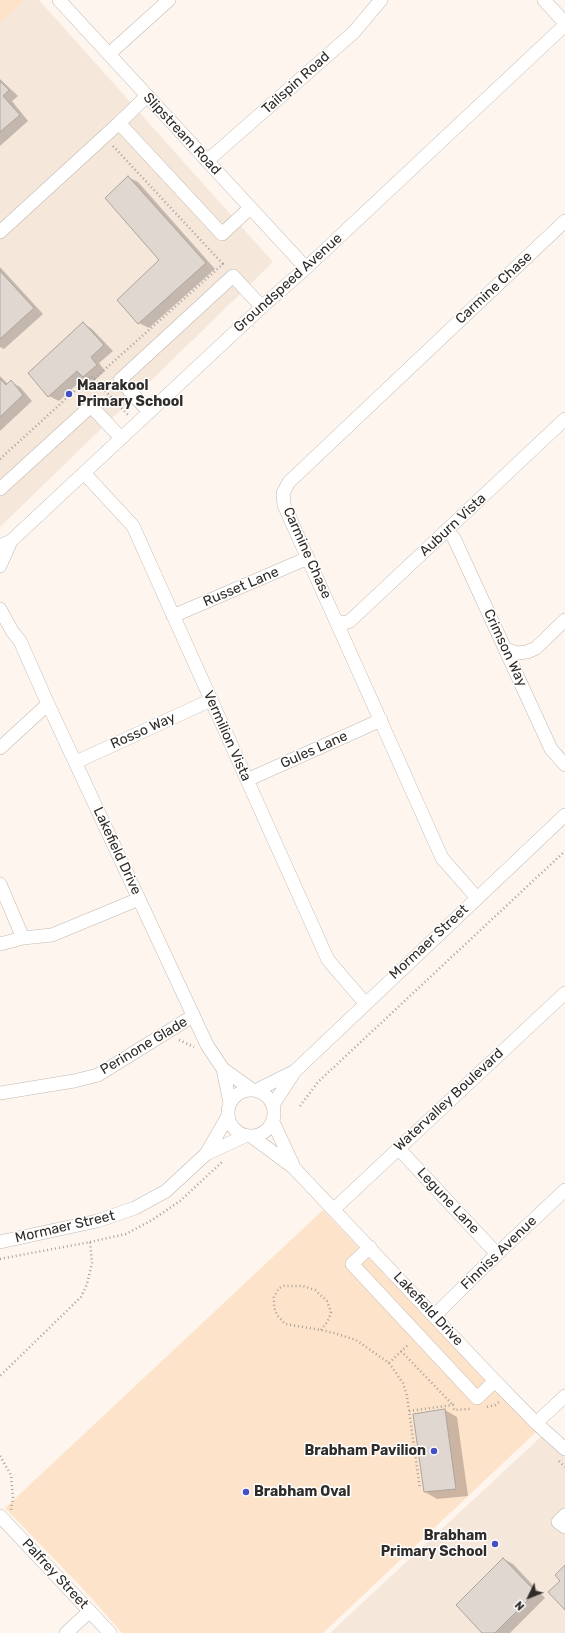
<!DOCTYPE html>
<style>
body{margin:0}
#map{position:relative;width:565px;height:1633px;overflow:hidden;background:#fdf5ee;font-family:Rubik,sans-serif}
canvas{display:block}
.north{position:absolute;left:509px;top:1577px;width:40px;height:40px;-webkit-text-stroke:3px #fff;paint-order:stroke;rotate:227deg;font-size:11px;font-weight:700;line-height:16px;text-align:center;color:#2f2c29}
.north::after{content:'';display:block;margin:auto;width:14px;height:18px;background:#2f2c29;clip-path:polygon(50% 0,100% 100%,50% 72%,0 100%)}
</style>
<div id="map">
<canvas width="565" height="1633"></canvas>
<div class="north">N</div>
</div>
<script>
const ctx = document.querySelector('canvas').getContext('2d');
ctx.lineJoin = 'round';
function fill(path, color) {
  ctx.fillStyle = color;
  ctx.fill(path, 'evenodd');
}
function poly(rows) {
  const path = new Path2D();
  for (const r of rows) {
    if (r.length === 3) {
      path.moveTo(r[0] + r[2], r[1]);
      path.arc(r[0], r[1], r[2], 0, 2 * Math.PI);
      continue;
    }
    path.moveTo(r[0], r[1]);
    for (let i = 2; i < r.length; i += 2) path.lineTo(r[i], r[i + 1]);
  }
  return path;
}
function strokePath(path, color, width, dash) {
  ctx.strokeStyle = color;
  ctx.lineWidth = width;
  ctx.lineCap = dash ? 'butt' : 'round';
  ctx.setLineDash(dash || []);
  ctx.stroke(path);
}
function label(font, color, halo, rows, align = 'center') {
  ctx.font = font + ' Rubik,sans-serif';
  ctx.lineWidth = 3;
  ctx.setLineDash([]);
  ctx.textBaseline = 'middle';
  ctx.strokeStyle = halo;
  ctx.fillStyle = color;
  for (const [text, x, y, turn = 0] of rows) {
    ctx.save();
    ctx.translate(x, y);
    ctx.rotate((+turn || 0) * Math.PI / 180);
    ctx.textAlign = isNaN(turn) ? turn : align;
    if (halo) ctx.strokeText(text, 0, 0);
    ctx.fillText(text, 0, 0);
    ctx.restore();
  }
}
fill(poly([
 [16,0,39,0,273,262,0,527,0,16],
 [543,1435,565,1455,565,1633,330,1633]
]), '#f5e7da');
fill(poly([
 [0,0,25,0,0,23],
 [323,1210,536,1432,323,1633,122,1633,87,1593,5,1508]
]), '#fee3cb');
fill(poly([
 [0,79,18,96,12,101,28,121,0,146],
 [128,177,138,182,215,269,149,328,139,323,161,260],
 [0,267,43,314,4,349,0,347],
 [83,323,92,329,113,351,99,363,105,371,93,382,85,377,59,401,49,396],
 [0,376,8,384,11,382,20,387,32,401,0,431],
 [445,1410,457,1417,468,1496,437,1499,425,1492],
 [504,1559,513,1564,545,1598,510,1633,483,1633]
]), '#0003');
const building = poly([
 [0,81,9,90,3,96,20,115,0,132,0,81],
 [128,176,206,263,138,324,117,300,159,260,105,198,128,176],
 [0,271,34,308,0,339,0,271],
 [83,322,104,345,91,357,97,365,83,377,77,371,48,397,28,373,83,322],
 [0,379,6,385,11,380,23,395,0,417,0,379],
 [445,1409,456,1489,424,1492,413,1414,445,1409],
 [503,1558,536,1592,495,1633,482,1633,456,1605,503,1558],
 [565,1565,565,1610,548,1592,560,1581,555,1575,565,1565]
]);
fill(building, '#dfd7d0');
strokePath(building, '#ada59e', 1);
const minor = poly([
 [59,0,306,268],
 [544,0,565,23],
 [109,54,169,0],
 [147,96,119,123,222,234,250,208],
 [207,161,354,32,381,0],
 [0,232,119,123],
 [149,412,120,380,233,276,262,307],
 [84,473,133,526,328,960,365,1003],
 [0,489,91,406,121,438],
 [447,530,454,538,551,749,565,765],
 [0,546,11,541,265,304,306,268,565,25],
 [0,566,11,541],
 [0,609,12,631,20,641,48,704,207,1045,223,1069,251,1089],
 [173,616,308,558],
 [337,621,344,623,350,621,565,419],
 [505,649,517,653,527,652,536,648,565,620],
 [0,748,48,704],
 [76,762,211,700],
 [247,780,381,720],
 [0,884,23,938],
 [477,898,442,858,284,505,283,493,289,482,565,221],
 [0,944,23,938,52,935,139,899],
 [223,1069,230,1103],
 [251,1113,23],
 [257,1090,295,1071],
 [0,1093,74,1081,98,1075,193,1016],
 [273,1105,295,1071,565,815],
 [273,1122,293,1165],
 [251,1136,293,1167,495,1381,536,1423,565,1449],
 [398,1148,497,1254],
 [206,1154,228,1116],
 [334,1209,565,993],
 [0,1242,97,1221,135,1208,166,1191,206,1154,245,1136],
 [370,1247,352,1264,477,1398,495,1381],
 [434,1316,497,1254,565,1190],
 [536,1423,565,1396],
 [565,1515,558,1522,565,1527],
 [0,1516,110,1633],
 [66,1633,90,1611]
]);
strokePath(minor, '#c0b8b1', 14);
strokePath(poly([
 [113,146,223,264],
 [94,379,128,415],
 [0,459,91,376,94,379,223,264,225,267],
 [179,1040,194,1047],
 [300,1106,318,1082,565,851],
 [90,1242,126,1234,152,1220,180,1201,222,1162],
 [0,1259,90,1242,92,1263,87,1284,81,1297,0,1376],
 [321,1330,328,1321,331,1312,327,1301,315,1290,303,1286,284,1286,279,1288,274,1297,274,1307,277,1315,285,1324,321,1330,334,1333,356,1340,389,1363,409,1344],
 [401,1351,453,1405],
 [389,1363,403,1383,407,1396,420,1489],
 [487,1407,495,1405,499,1402],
 [409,1411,453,1405,454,1410,470,1409],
 [0,1456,11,1475,13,1498,11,1510],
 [559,1461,565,1467]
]), '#a6a19b', 2.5, [1, 3]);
strokePath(minor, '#fff', 13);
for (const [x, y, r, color] of [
 [69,394,4,"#4451c6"],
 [434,1451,4,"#4451c6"],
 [246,1492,4,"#4451c6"],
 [495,1544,4,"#4451c6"]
]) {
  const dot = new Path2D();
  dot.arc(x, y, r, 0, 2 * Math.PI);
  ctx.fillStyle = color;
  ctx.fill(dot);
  strokePath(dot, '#fff', 1.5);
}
label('14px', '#2f2c29', '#fff', [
 ["Tailspin Road",296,83,-42],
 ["Slipstream Road",182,134,47],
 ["Groundspeed Avenue",288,283,-42],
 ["Carmine Chase",494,288,-43],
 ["Auburn Vista",453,525,-43],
 ["Carmine Chase",307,553,66],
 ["Russet Lane",241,587,-23],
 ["Crimson Way",505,648,65],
 ["Rosso Way",143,731,-24],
 ["Vermilion Vista",227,736,66],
 ["Gules Lane",314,750,-24],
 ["Lakefield Drive",117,851,65],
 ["Mormaer Street",429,942,-43],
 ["Perinone Glade",144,1046,-31],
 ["Watervalley Boulevard",449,1100,-43],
 ["Legune Lane",448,1201,47],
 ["Mormaer Street",65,1227,-13],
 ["Finniss Avenue",499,1253,-44],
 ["Lakefield Drive",428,1309,47],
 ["Palfrey Street",55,1574,47]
]);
label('bold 14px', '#2f2c29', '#fff', [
 ["Maarakool",77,386],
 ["Primary School",77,402],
 ["Brabham Pavilion",426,1451,"right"],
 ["Brabham Oval",254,1492],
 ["Brabham",487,1536,"right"],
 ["Primary School",487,1552,"right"]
], 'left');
</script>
